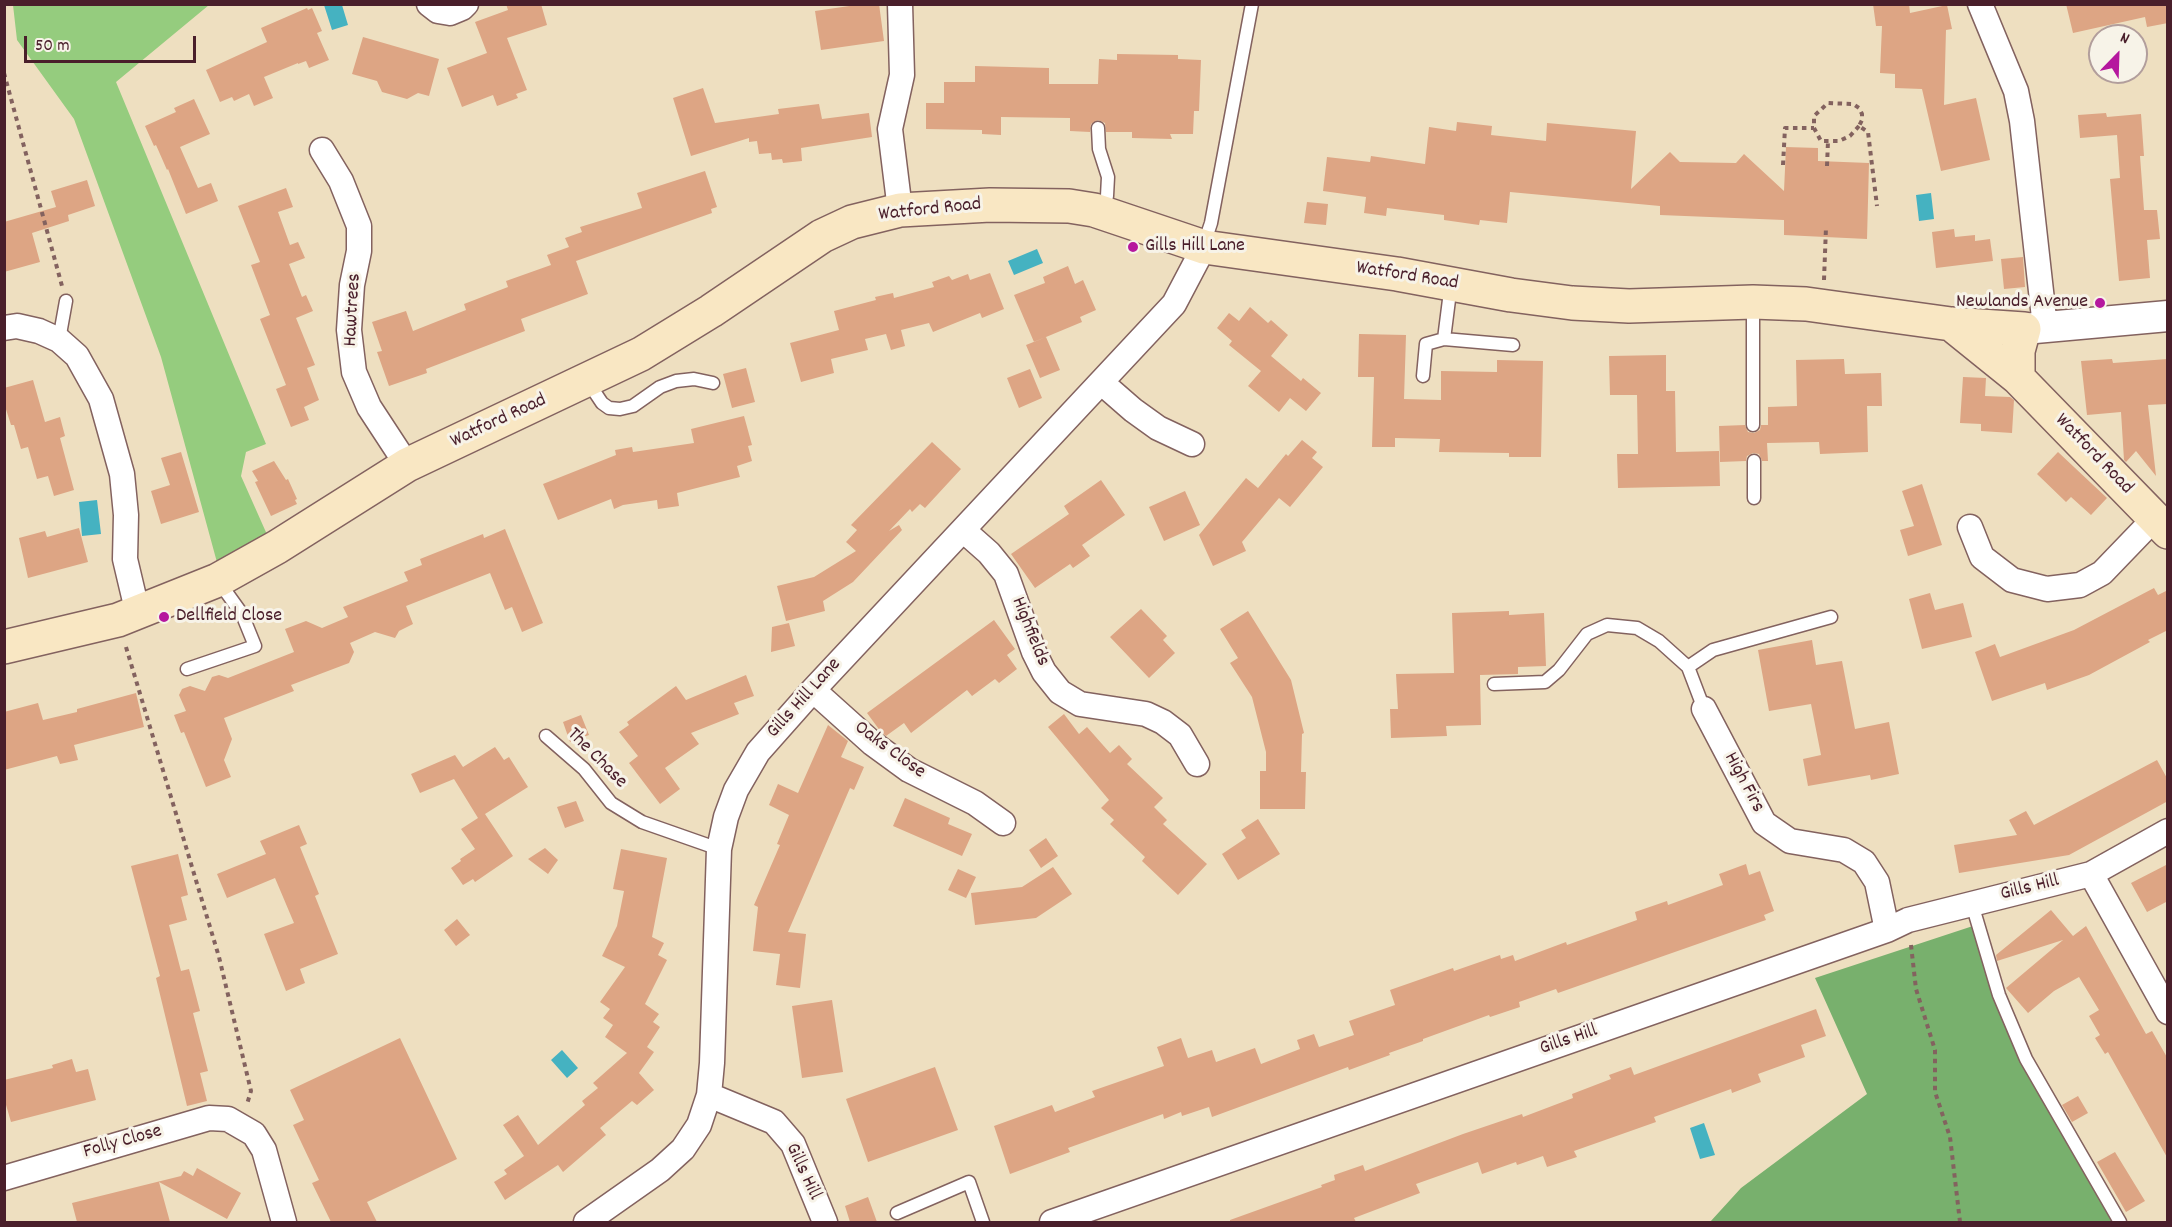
<!DOCTYPE html>
<style>
body{margin:0}
#map{position:relative;width:2172px;height:1227px;overflow:hidden;background:#eedfc0;font-family:Dekko,sans-serif}
canvas{display:block}
.frame{position:absolute;inset:0;border:6px solid #4a1f2b;pointer-events:none}
.north{position:absolute;left:2088px;top:24px;width:60px;height:60px;box-sizing:border-box;background:#f7f3e8;border:2px solid #b29e9c;border-radius:50%;rotate:23deg;font-size:16px;font-weight:700;line-height:24px;text-align:center;color:#4a1f2b}
.north::after{content:'';display:block;margin:auto;width:21px;height:27px;background:#b5179e;clip-path:polygon(50% 0,100% 100%,50% 72%,0 100%)}
.scale{position:absolute;left:24px;top:36px;width:172px;height:27px;box-sizing:border-box;border:3px solid #4a1f2b;border-top:0;padding-left:8px;font-size:18px;line-height:21px;white-space:nowrap;color:#4a1f2b;-webkit-text-stroke:4px #f7f3e8;paint-order:stroke}
</style>
<div id="map">
<canvas width="2172" height="1227"></canvas>
<div class="frame"></div>
<div class="north">N</div>
<div class="scale">50 m</div>
</div>
<script>
const ctx = document.querySelector('canvas').getContext('2d');
ctx.lineJoin = 'round';
function fill(path, color) {
  ctx.fillStyle = color;
  ctx.fill(path, 'evenodd');
}
function poly(rows) {
  const path = new Path2D();
  for (const r of rows) {
    path.moveTo(r[0], r[1]);
    for (let i = 2; i < r.length; i += 2) path.lineTo(r[i], r[i + 1]);
  }
  return path;
}
function strokePath(path, color, width, dash) {
  ctx.strokeStyle = color;
  ctx.lineWidth = width;
  ctx.lineCap = dash ? 'butt' : 'round';
  ctx.setLineDash(dash || []);
  ctx.stroke(path);
}
function label(font, color, halo, rows, align = 'center') {
  ctx.font = font + ' Dekko,sans-serif';
  ctx.lineWidth = 6;
  ctx.setLineDash([]);
  ctx.textBaseline = 'middle';
  ctx.strokeStyle = halo;
  ctx.fillStyle = color;
  for (const [text, x, y, turn = 0] of rows) {
    ctx.save();
    ctx.translate(x, y);
    ctx.rotate((+turn || 0) * Math.PI / 180);
    ctx.textAlign = isNaN(turn) ? turn : align;
    if (halo) ctx.strokeText(text, 0, 0);
    ctx.fillText(text, 0, 0);
    ctx.restore();
  }
}
fill(poly([
 [13,5,209,5,116,82,266,444,246,452,241,476,269,539,218,566,161,357,74,119,17,40]
]), '#95cc7e');
fill(poly([
 [1979,924,2023,1043,2125,1222,1710,1222,1741,1188,1867,1094,1815,978]
]), '#78b06d');
fill(poly([
 [324,5,342,5,348,25,332,30],
 [1931,193,1934,219,1919,221,1916,195],
 [1037,249,1043,263,1014,275,1008,261],
 [97,500,101,534,82,536,79,502],
 [562,1050,578,1068,567,1078,551,1060],
 [1704,1123,1715,1155,1700,1159,1690,1128]
]), '#45b2c1');
fill(poly([
 [506,4,541,4,547,25,507,38,527,90,516,94,518,98,497,106,493,95,462,107,447,68,487,53,475,22,508,10],
 [863,4,879,4,884,41,821,50,815,11],
 [1873,4,1909,4,1910,13,1947,5,1952,29,1946,30,1944,105,1976,98,1990,160,1941,171,1922,89,1895,88,1895,74,1880,73,1882,26,1876,26],
 [2066,4,2168,4,2168,23,2147,27,2145,17,2073,33],
 [307,8,308,10,312,8,322,31,317,33,329,60,309,68,306,61,298,64,298,63,264,77,273,98,254,106,249,94,234,101,232,97,220,102,206,70,267,42,261,28],
 [363,37,439,59,429,96,418,93,407,99,382,92,377,81,352,74],
 [1117,54,1178,55,1178,59,1201,60,1199,111,1194,111,1193,134,1170,134,1172,139,1132,138,1132,132,1106,132,1105,123,1098,120,1091,124,1090,132,1070,131,1070,118,1001,117,1001,135,982,134,982,130,926,129,926,103,944,103,944,82,975,82,975,66,1049,68,1049,84,1098,84,1099,59,1117,60],
 [703,88,715,123,779,114,778,109,819,104,822,119,869,113,872,137,801,148,802,161,783,163,782,159,772,160,771,153,759,154,757,141,749,142,749,138,691,156,673,98],
 [194,99,210,134,180,147,198,188,211,183,218,201,186,214,168,169,167,170,156,145,154,146,145,126,176,112,174,108],
 [2106,113,2107,117,2141,114,2144,156,2140,156,2144,210,2157,210,2160,239,2147,240,2150,278,2119,281,2110,179,2120,178,2117,135,2080,138,2078,115],
 [1457,122,1492,126,1491,135,1546,141,1547,123,1636,131,1631,189,1670,152,1680,162,1736,163,1744,154,1784,191,1786,147,1818,148,1818,161,1869,163,1867,239,1784,235,1784,220,1660,215,1660,206,1510,192,1507,223,1480,220,1479,225,1444,220,1444,215,1387,208,1386,216,1364,213,1366,197,1323,191,1327,157,1370,162,1371,156,1425,164,1429,127,1456,131],
 [705,171,717,207,711,209,712,213,576,261,588,294,521,319,525,331,426,369,427,373,389,386,377,352,382,351,372,322,406,311,413,331,466,310,464,304,508,287,506,281,551,265,547,255,569,247,565,238,582,232,580,227,642,208,637,193],
 [87,180,95,206,68,215,69,221,32,233,40,262,4,272,4,222,56,207,51,191],
 [286,188,293,207,278,212,290,245,298,242,305,258,289,264,302,297,306,295,313,311,296,318,315,365,307,368,319,400,304,407,309,420,291,427,276,389,286,385,260,319,270,315,251,265,260,262,238,206],
 [1307,202,1328,204,1326,225,1304,223],
 [1954,229,1955,237,1975,235,1975,241,1990,239,1993,261,1936,268,1932,232],
 [2023,257,2025,287,2004,289,2001,259],
 [1068,266,1075,284,1083,280,1096,310,1080,317,1082,322,1034,342,1014,295,1045,283,1043,277],
 [990,273,1004,309,982,318,980,313,933,332,929,323,901,330,905,346,891,350,886,334,865,339,868,350,831,359,834,373,801,382,790,343,839,330,834,311,876,300,875,297,893,293,894,298,934,287,932,282,949,276,952,280,968,274,970,280],
 [1250,307,1268,323,1271,320,1288,335,1271,356,1301,381,1303,378,1321,393,1306,411,1290,398,1279,412,1248,386,1261,371,1229,345,1232,341,1217,328,1229,313,1239,321],
 [1359,334,1406,335,1404,399,1441,400,1441,371,1497,372,1497,360,1543,361,1541,457,1509,457,1509,453,1439,452,1440,439,1395,438,1395,447,1372,447,1374,377,1358,377],
 [1046,337,1060,370,1040,378,1026,345],
 [1666,355,1666,391,1675,391,1676,452,1719,451,1720,486,1618,488,1617,454,1638,454,1637,395,1610,395,1609,356],
 [1844,359,1845,374,1881,373,1882,406,1867,406,1868,452,1820,454,1819,442,1767,443,1768,461,1762,461,1759,454,1753,453,1747,456,1746,461,1720,462,1719,426,1745,425,1748,432,1754,433,1760,430,1761,425,1768,425,1768,407,1797,406,1796,360],
 [2112,359,2113,363,2168,359,2168,404,2148,405,2156,476,2136,451,2126,462,2124,460,2121,412,2087,415,2081,361],
 [746,368,755,402,732,408,723,374],
 [1030,369,1042,398,1019,408,1007,378],
 [1963,377,1986,378,1985,396,2010,397,2014,400,2012,433,1981,431,1981,424,1960,423],
 [33,380,45,422,60,417,65,436,60,438,74,490,54,496,48,476,37,479,28,447,21,449,14,425,11,425,4,403,4,388],
 [744,416,752,445,748,446,752,461,737,466,740,477,677,493,679,506,658,509,657,500,623,505,614,509,611,499,558,520,543,484,616,455,615,450,632,447,633,452,694,443,691,429],
 [1302,440,1317,452,1312,458,1323,467,1290,507,1279,498,1242,542,1246,551,1213,566,1199,535,1246,478,1258,488,1286,454,1288,456],
 [932,442,961,469,925,508,920,504,912,512,910,509,889,531,899,525,902,530,853,582,823,601,825,611,786,621,777,586,814,577,856,551,846,542,857,530,851,525],
 [181,452,199,512,161,524,151,491,170,485,161,458],
 [2058,452,2107,498,2091,515,2071,497,2066,502,2037,474],
 [274,461,286,480,288,479,297,499,295,500,297,504,271,516,255,482,258,481,252,471],
 [1101,480,1125,515,1082,545,1090,556,1073,568,1070,564,1035,588,1011,554,1069,514,1064,506],
 [1922,484,1942,545,1908,556,1900,530,1914,526,1902,491],
 [1185,491,1200,525,1164,541,1149,507],
 [79,528,88,562,28,578,19,538,45,531,47,537],
 [505,529,543,623,522,632,512,607,505,610,490,573,406,606,413,624,399,631,395,638,375,632,350,643,354,652,349,663,291,685,294,691,224,718,232,739,224,760,231,777,206,787,184,732,181,733,174,715,186,711,179,695,182,689,190,686,205,691,212,677,219,675,228,678,294,652,285,629,306,621,322,628,348,617,343,607,408,581,404,572,422,565,420,559,483,534,484,538],
 [2154,588,2158,595,2168,590,2168,630,2148,640,2150,642,2089,675,2047,690,2045,683,1992,701,1975,652,1995,644,2000,657,2074,630],
 [1930,593,1935,610,1963,603,1972,637,1922,649,1909,599],
 [1141,609,1167,636,1163,640,1175,653,1149,678,1110,637],
 [1248,611,1291,680,1304,733,1302,734,1301,772,1306,772,1305,809,1260,809,1260,771,1266,771,1266,752,1252,697,1230,663,1238,658,1220,629],
 [1509,611,1509,615,1544,613,1546,666,1518,667,1518,674,1480,675,1481,725,1446,726,1447,736,1391,738,1390,709,1398,709,1396,674,1454,673,1452,613],
 [994,620,1015,649,1007,655,1017,669,999,683,995,679,972,696,967,690,911,733,904,723,886,736,881,732,867,713],
 [789,623,795,646,771,652,772,627],
 [1812,640,1816,665,1842,661,1855,729,1889,722,1899,774,1871,780,1870,775,1808,786,1803,759,1821,755,1811,704,1769,711,1758,650],
 [746,675,754,696,734,703,739,714,691,733,699,744,665,768,680,789,660,804,629,763,638,756,619,732,629,725,627,722,676,686,686,700],
 [136,693,144,727,74,745,78,760,60,764,57,756,4,770,4,712,38,703,43,720,77,712,77,709],
 [1064,714,1079,734,1087,727,1110,753,1119,745,1132,759,1127,764,1163,798,1154,807,1167,820,1163,824,1207,864,1178,895,1142,861,1145,857,1110,824,1114,820,1101,808,1109,800,1048,727],
 [581,715,589,735,570,742,563,722],
 [828,725,848,741,841,757,864,767,854,790,850,788,788,932,806,934,800,988,776,985,780,954,753,951,758,907,754,905,780,845,777,844,789,815,769,805,778,784,798,793],
 [495,747,504,760,509,757,528,787,485,814,513,856,475,882,473,879,463,885,451,868,461,861,460,859,475,849,461,829,478,818,454,779,420,793,411,774,455,755,463,767],
 [2157,760,2168,780,2168,801,2069,855,1959,873,1954,845,2017,835,2009,820,2026,811,2034,825],
 [905,798,950,818,948,824,972,834,962,856,893,826],
 [576,801,584,821,565,828,557,807],
 [1258,819,1280,854,1238,880,1222,854,1246,838,1241,830],
 [299,825,307,844,300,847,319,894,315,896,338,954,300,969,305,983,286,991,264,934,294,923,275,878,227,898,217,874,266,854,260,841],
 [1046,838,1058,856,1041,868,1029,850],
 [545,848,558,860,548,874,528,859],
 [621,849,667,858,652,937,664,943,658,955,667,960,645,1004,659,1014,653,1022,660,1027,647,1047,654,1052,639,1073,654,1090,637,1105,632,1101,600,1128,606,1135,563,1172,558,1165,505,1200,494,1182,507,1174,504,1170,524,1156,503,1125,518,1115,538,1145,585,1105,582,1101,598,1088,593,1083,627,1053,605,1037,613,1025,603,1018,610,1009,600,1002,625,967,602,956,617,926,624,891,613,889],
 [178,854,188,895,181,897,187,920,169,925,181,971,189,969,200,1011,193,1013,208,1071,200,1073,207,1101,187,1106,156,978,160,976,131,866],
 [1746,864,1749,875,1760,871,1774,911,1764,915,1766,920,1558,993,1556,989,1519,1002,1520,1007,1490,1017,1489,1015,1423,1039,1423,1041,1389,1053,1390,1055,1349,1070,1348,1067,1212,1117,1209,1107,1182,1116,1181,1112,1164,1119,1163,1114,1068,1148,1070,1152,1010,1174,994,1126,1052,1105,1055,1112,1095,1097,1092,1091,1164,1066,1157,1047,1181,1038,1188,1058,1212,1050,1216,1062,1255,1048,1261,1064,1300,1049,1297,1040,1314,1034,1319,1047,1354,1035,1349,1021,1395,1005,1390,990,1453,968,1454,971,1500,955,1501,959,1513,955,1515,961,1566,942,1567,945,1637,920,1635,912,1667,901,1668,905,1723,885,1719,874],
 [2168,864,2168,901,2147,912,2131,883],
 [1053,867,1072,894,1036,918,975,925,971,893,1022,887],
 [958,869,976,877,966,898,948,890],
 [2051,910,2073,936,2086,926,2146,1034,2152,1031,2168,1059,2168,1159,2108,1052,2105,1054,2095,1038,2100,1035,2089,1016,2099,1010,2079,977,2054,991,2028,1013,2006,988,2063,940,1997,961,1996,955],
 [457,919,470,935,456,946,444,930],
 [832,1000,843,1072,802,1078,792,1006],
 [1816,1009,1826,1036,1801,1045,1805,1057,1758,1074,1761,1082,1732,1093,1731,1089,1654,1117,1656,1122,1574,1151,1577,1157,1547,1167,1543,1156,1517,1165,1516,1162,1482,1174,1478,1162,1416,1184,1420,1193,1354,1218,1356,1222,1230,1222,1230,1220,1322,1187,1321,1185,1335,1180,1334,1175,1363,1165,1365,1171,1463,1134,1522,1114,1523,1117,1573,1098,1572,1094,1611,1079,1609,1075,1631,1067,1634,1075],
 [400,1038,457,1159,367,1202,377,1222,331,1222,312,1183,319,1180,293,1125,304,1120,290,1090],
 [72,1059,76,1072,88,1069,96,1100,11,1122,4,1098,4,1080,53,1068,52,1065],
 [935,1067,958,1130,868,1162,846,1099],
 [2078,1096,2088,1113,2072,1122,2062,1105],
 [2115,1152,2145,1201,2126,1212,2097,1162],
 [197,1168,241,1193,227,1219,159,1182,170,1222,77,1222,72,1203,181,1176,184,1171,193,1176],
 [868,1197,877,1222,850,1222,845,1206]
]), '#dda584');
const service = poly([
 [1098,128,1099,149,1108,177,1107,196,1103,211],
 [1204,244,1211,223,1252,4],
 [1444,339,1451,284],
 [59,340,66,301],
 [1423,376,1426,344,1444,339,1513,345],
 [588,382,602,403,609,408,620,409,633,406,660,387,676,381,694,379,713,383],
 [1753,425,1753,303],
 [1754,461,1754,498],
 [1688,667,1713,650,1831,617],
 [187,669,255,646,242,614,219,582],
 [1494,684,1545,682,1559,670,1587,634,1607,625,1637,628,1659,641,1688,667,1704,709],
 [546,736,584,769,611,803,642,822,719,849],
 [1972,904,1999,995,2026,1059,2120,1222],
 [897,1213,969,1182,983,1222]
]);
const minor = poly([
 [429,4,438,11,450,13,462,8,466,4],
 [900,4,902,75,890,129,900,210],
 [1980,4,2016,91,2022,121,2045,327],
 [322,150,341,181,359,226,359,251,352,285,349,330,354,372,369,407,407,465],
 [4,328,17,326,39,331,59,340,77,356,101,399,122,474,126,515,125,559,138,614],
 [1102,383,1133,410,1158,428,1192,444],
 [1970,527,1982,557,2012,580,2047,589,2080,585,2102,573,2154,519],
 [963,530,989,553,1006,574,1034,652,1044,672,1060,692,1080,704,1146,714,1163,722,1180,735,1197,764],
 [813,690,872,743,909,770,975,803,1003,823],
 [1704,709,1764,823,1790,841,1844,850,1864,862,1877,882,1887,930],
 [2091,874,2168,1012],
 [709,1095,774,1122,793,1144,825,1222],
 [4,1178,209,1118,228,1119,254,1134,264,1150,284,1222],
 [586,1222,660,1170,683,1149,699,1125,709,1095,712,1063,719,849,726,817,736,790,758,752,813,690,1174,304,1204,247],
 [1052,1222,1887,930,1908,920,2091,874,2168,831]
]);
const tertiary = poly([
 [2024,329,2168,316]
]);
const secondary = poly([
 [1951,324,2018,378,2168,532],
 [4,647,118,620,218,580,277,547,407,465,641,354,711,311,822,236,852,222,900,210,990,205,1069,206,1094,210,1204,247,1397,274,1511,295,1572,303,1629,306,1753,302,1806,304,1951,324,2024,329,2018,351,2018,378]
]);
strokePath(service, '#83625f', 15);
strokePath(minor, '#83625f', 27);
strokePath(tertiary, '#83625f', 33);
strokePath(secondary, '#83625f', 36);
strokePath(poly([
 [4,73,62,286],
 [1859,126,1850,136,1839,141,1821,141,1814,128,1814,116,1828,103,1853,104,1859,108,1862,114,1862,120,1859,126,1868,132,1877,206],
 [1783,165,1785,128,1814,128],
 [1827,166,1828,141],
 [1824,280,1826,227],
 [126,647,219,957,251,1091,247,1104],
 [1911,945,1916,989,1935,1050,1935,1092,1950,1137,1960,1222]
]), '#83625f', 4, [4.5, 4.5]);
strokePath(service, '#fff', 12);
strokePath(minor, '#fff', 24);
strokePath(tertiary, '#fff', 30);
strokePath(secondary, '#f9e7c3', 33);
for (const [x, y, r, color] of [
 [1133,247,6,"#b5179e"],
 [2100,303,6,"#b5179e"],
 [164,617,6,"#b5179e"]
]) {
  const dot = new Path2D();
  dot.arc(x, y, r, 0, 2 * Math.PI);
  ctx.fillStyle = color;
  ctx.fill(dot);
  strokePath(dot, '#f7f3e8', 2);
}
label('20px', '#4a1f2b', '#f7f3e8', [
 ["Watford Road",930,211,-6],
 ["Watford Road",1407,277,9],
 ["Hawtrees",354,310,-87],
 ["Watford Road",499,422,-25],
 ["Watford Road",2093,455,46],
 ["Highfields",1029,632,68],
 ["Gills Hill Lane",805,699,-48],
 ["Oaks Close",889,751,36],
 ["The Chase",596,759,45],
 ["High Firs",1743,783,62],
 ["Gills Hill",2030,889,-14],
 ["Gills Hill",1569,1041,-19],
 ["Folly Close",123,1143,-16],
 ["Gills Hill",802,1172,65]
]);
label('20px', '#4a1f2b', '#f7f3e8', [
 ["Gills Hill Lane",1145,247],
 ["Newlands Avenue",2088,303,"right"],
 ["Dellfield Close",176,617]
], 'left');
</script>
